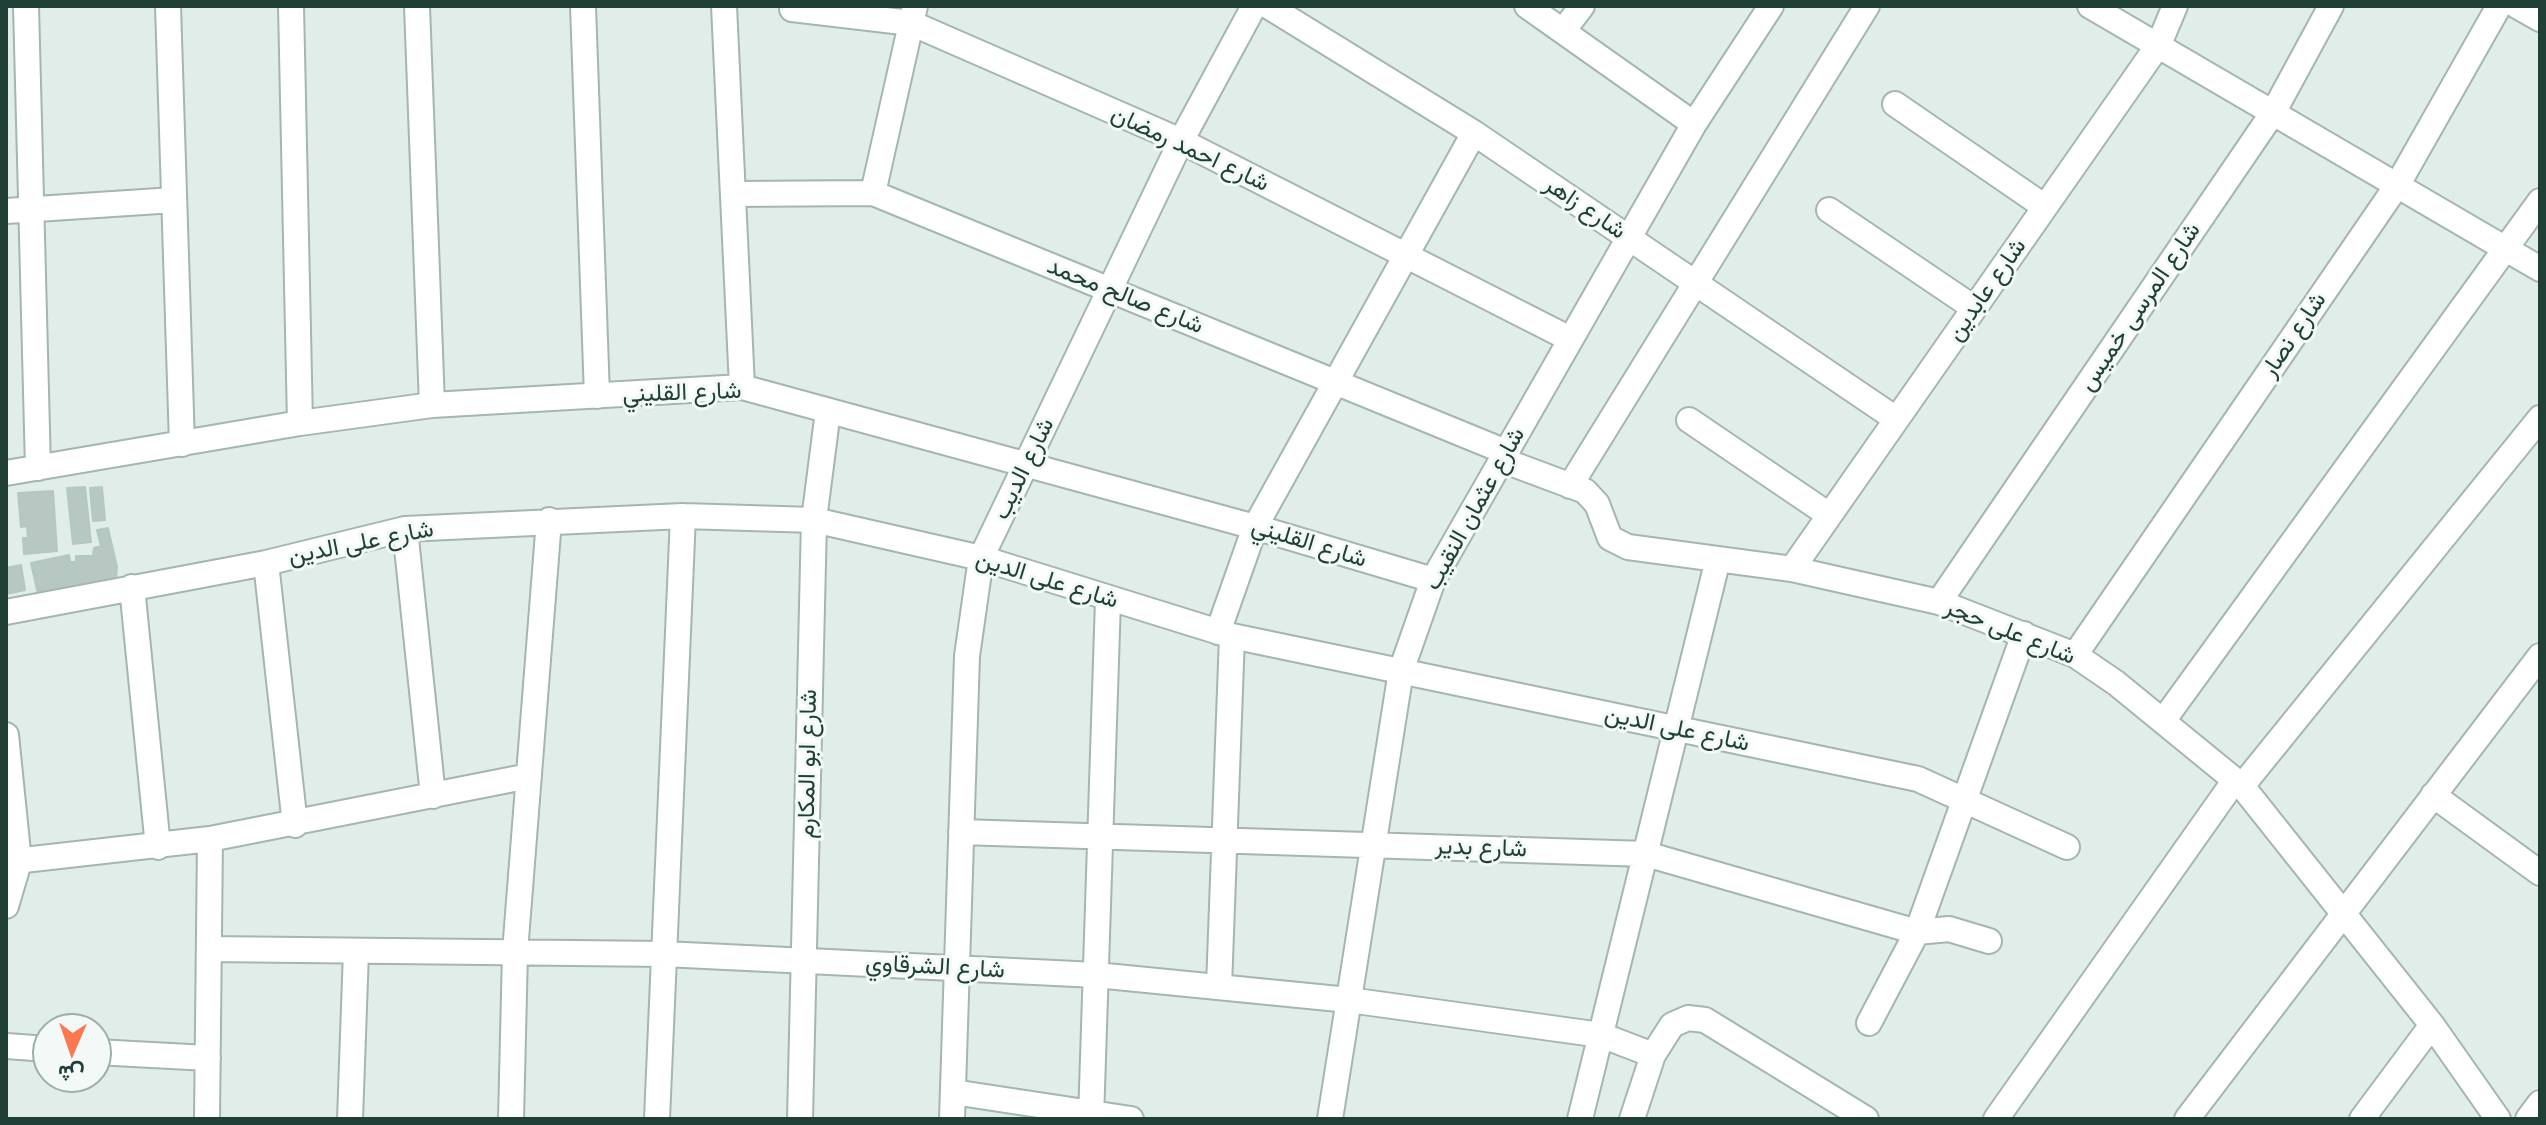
<!DOCTYPE html>
<meta charset="utf-8">
<style>
body{margin:0}
#map{position:relative;width:2546px;height:1125px;overflow:hidden;background:#e1ede8;font-family:"Open Sans",Vazirmatn,sans-serif}
canvas{display:block}
.frame{position:absolute;inset:0;border:8px solid #204037;pointer-events:none}
.north{position:absolute;left:32px;top:1013px;width:80px;height:80px;box-sizing:border-box;background:#f2f9f6;border:2px solid #9eafaa;border-radius:50%;rotate:182deg;font-size:22px;font-weight:700;line-height:32px;text-align:center;color:#204037}
.north::after{content:'';display:block;margin:auto;width:28px;height:36px;background:#fe784f;clip-path:polygon(50% 0,100% 100%,50% 72%,0 100%)}
</style>
<div id="map">
<canvas width="2546" height="1125"></canvas>
<div class="frame"></div>
<div class="north">ش</div>
</div>
<script>
const ctx = document.querySelector('canvas').getContext('2d');
ctx.lineJoin = 'round';
function fill(path, color) {
  ctx.fillStyle = color;
  ctx.fill(path, 'evenodd');
}
function poly(rows) {
  const path = new Path2D();
  for (const r of rows) {
    path.moveTo(r[0], r[1]);
    for (let i = 2; i < r.length; i += 2) path.lineTo(r[i], r[i + 1]);
  }
  return path;
}
function strokePath(path, color, width, dash) {
  ctx.strokeStyle = color;
  ctx.lineWidth = width;
  ctx.lineCap = dash ? 'butt' : 'round';
  ctx.setLineDash(dash || []);
  ctx.stroke(path);
}
function label(font, color, halo, rows, align = 'center') {
  ctx.font = font + ' "Open Sans",Vazirmatn,sans-serif';
  ctx.lineWidth = 6;
  ctx.setLineDash([]);
  ctx.textBaseline = 'middle';
  ctx.strokeStyle = halo;
  ctx.fillStyle = color;
  for (const [text, x, y, turn = 0] of rows) {
    ctx.save();
    ctx.translate(x, y);
    ctx.rotate((+turn || 0) * Math.PI / 180);
    ctx.textAlign = isNaN(turn) ? turn : align;
    if (halo) ctx.strokeText(text, 0, 0);
    ctx.fillText(text, 0, 0);
    ctx.restore();
  }
}
const building = poly([
 [85,487,91,542,73,544,67,488,85,487],
 [102,487,105,520,93,521,90,488,102,487],
 [53,491,57,551,24,554,23,538,28,538,27,526,21,527,18,493,53,491],
 [108,528,117,567,116,579,38,594,31,563,69,555,70,562,76,562,76,556,93,556,94,548,101,546,97,530,108,528],
 [21,565,25,590,6,594,6,568,21,565]
]);
fill(building, '#b6c8c1');
strokePath(building, '#b3c8bf', 2);
const street = poly([
 [26,6,38,468],
 [168,6,182,444],
 [291,6,300,423],
 [417,6,432,405],
 [583,6,597,396],
 [724,6,742,387],
 [1268,6,1474,133,1896,419],
 [1527,6,1694,124],
 [2090,6,2540,269],
 [2517,6,2540,19],
 [792,9,911,23,1181,141,1570,339],
 [1563,31,1582,6],
 [1895,104,2045,207],
 [873,193,915,6],
 [733,194,873,193,1506,452],
 [1829,210,1974,308],
 [6,211,174,200],
 [1689,420,1829,515],
 [1502,460,1585,491,1597,504,1610,538,1628,547,1792,569,1939,602,2075,655,2116,683,2242,786,2432,1025,2498,1119],
 [6,473,300,423,432,405,742,387,1255,527,1433,580],
 [1570,486,1867,6],
 [405,529,433,796],
 [266,563,295,825],
 [1792,569,2159,44,2175,6],
 [132,587,158,847],
 [1939,602,2274,111,2331,6],
 [6,612,266,563,405,529,683,516,814,520,981,558,1232,636,1918,779,2067,847],
 [1218,632,1255,527,1474,133],
 [2075,655,2398,184,2499,6],
 [2163,721,2540,201],
 [6,735,19,862,6,906],
 [2242,786,2540,418],
 [2433,795,2540,873],
 [961,832,1646,854,1917,932,1949,929,1989,941],
 [6,862,210,839,529,776],
 [209,949,664,954,1096,975,1349,1000,1601,1035,1653,1055],
 [1219,987,1232,636],
 [1869,1023,1917,932,2024,634],
 [6,1046,48,1049],
 [96,1052,208,1058],
 [953,1092,1131,1119],
 [207,1119,210,839],
 [350,1119,356,951],
 [511,1119,515,952,549,520],
 [657,1119,683,516],
 [800,1119,814,520,828,411],
 [952,1119,967,656,981,558,1181,141,1254,6],
 [1091,1119,1108,600],
 [1330,1119,1401,671,1433,580,1694,124,1771,6],
 [1580,1119,1718,559],
 [1632,1119,1653,1055,1672,1025,1688,1018,1705,1020,1866,1119],
 [1996,1119,2235,780],
 [2187,1119,2540,656],
 [2362,1119,2432,1025],
 [2528,1119,2540,1103]
]);
strokePath(street, '#a3b6af', 28);
strokePath(street, '#fff', 24);
label('24px', '#204037', '#f2f9f6', [
 ["شارع احمد رمضان",1190,149,25],
 ["شارع زاهر",1585,208,34],
 ["شارع عابدين",1987,290,-55],
 ["شارع صالح محمد",1125,296,22],
 ["شارع المرسى خميس",2140,307,-56],
 ["شارع نصار",2294,335,-56],
 ["شارع القليني",682,393,-2],
 ["شارع الديب",1024,469,-64],
 ["شارع عثمان النقيب",1475,509,-61],
 ["شارع على الدين",361,543,-11],
 ["شارع القليني",1309,543,17],
 ["شارع على الدين",1047,580,17],
 ["شارع على حجر",2010,632,22],
 ["شارع على الدين",1677,729,12],
 ["شارع ابو المكارم",808,764,-89],
 ["شارع بدير",1481,848,2],
 ["شارع الشرقاوي",935,967,3]
]);
</script>
